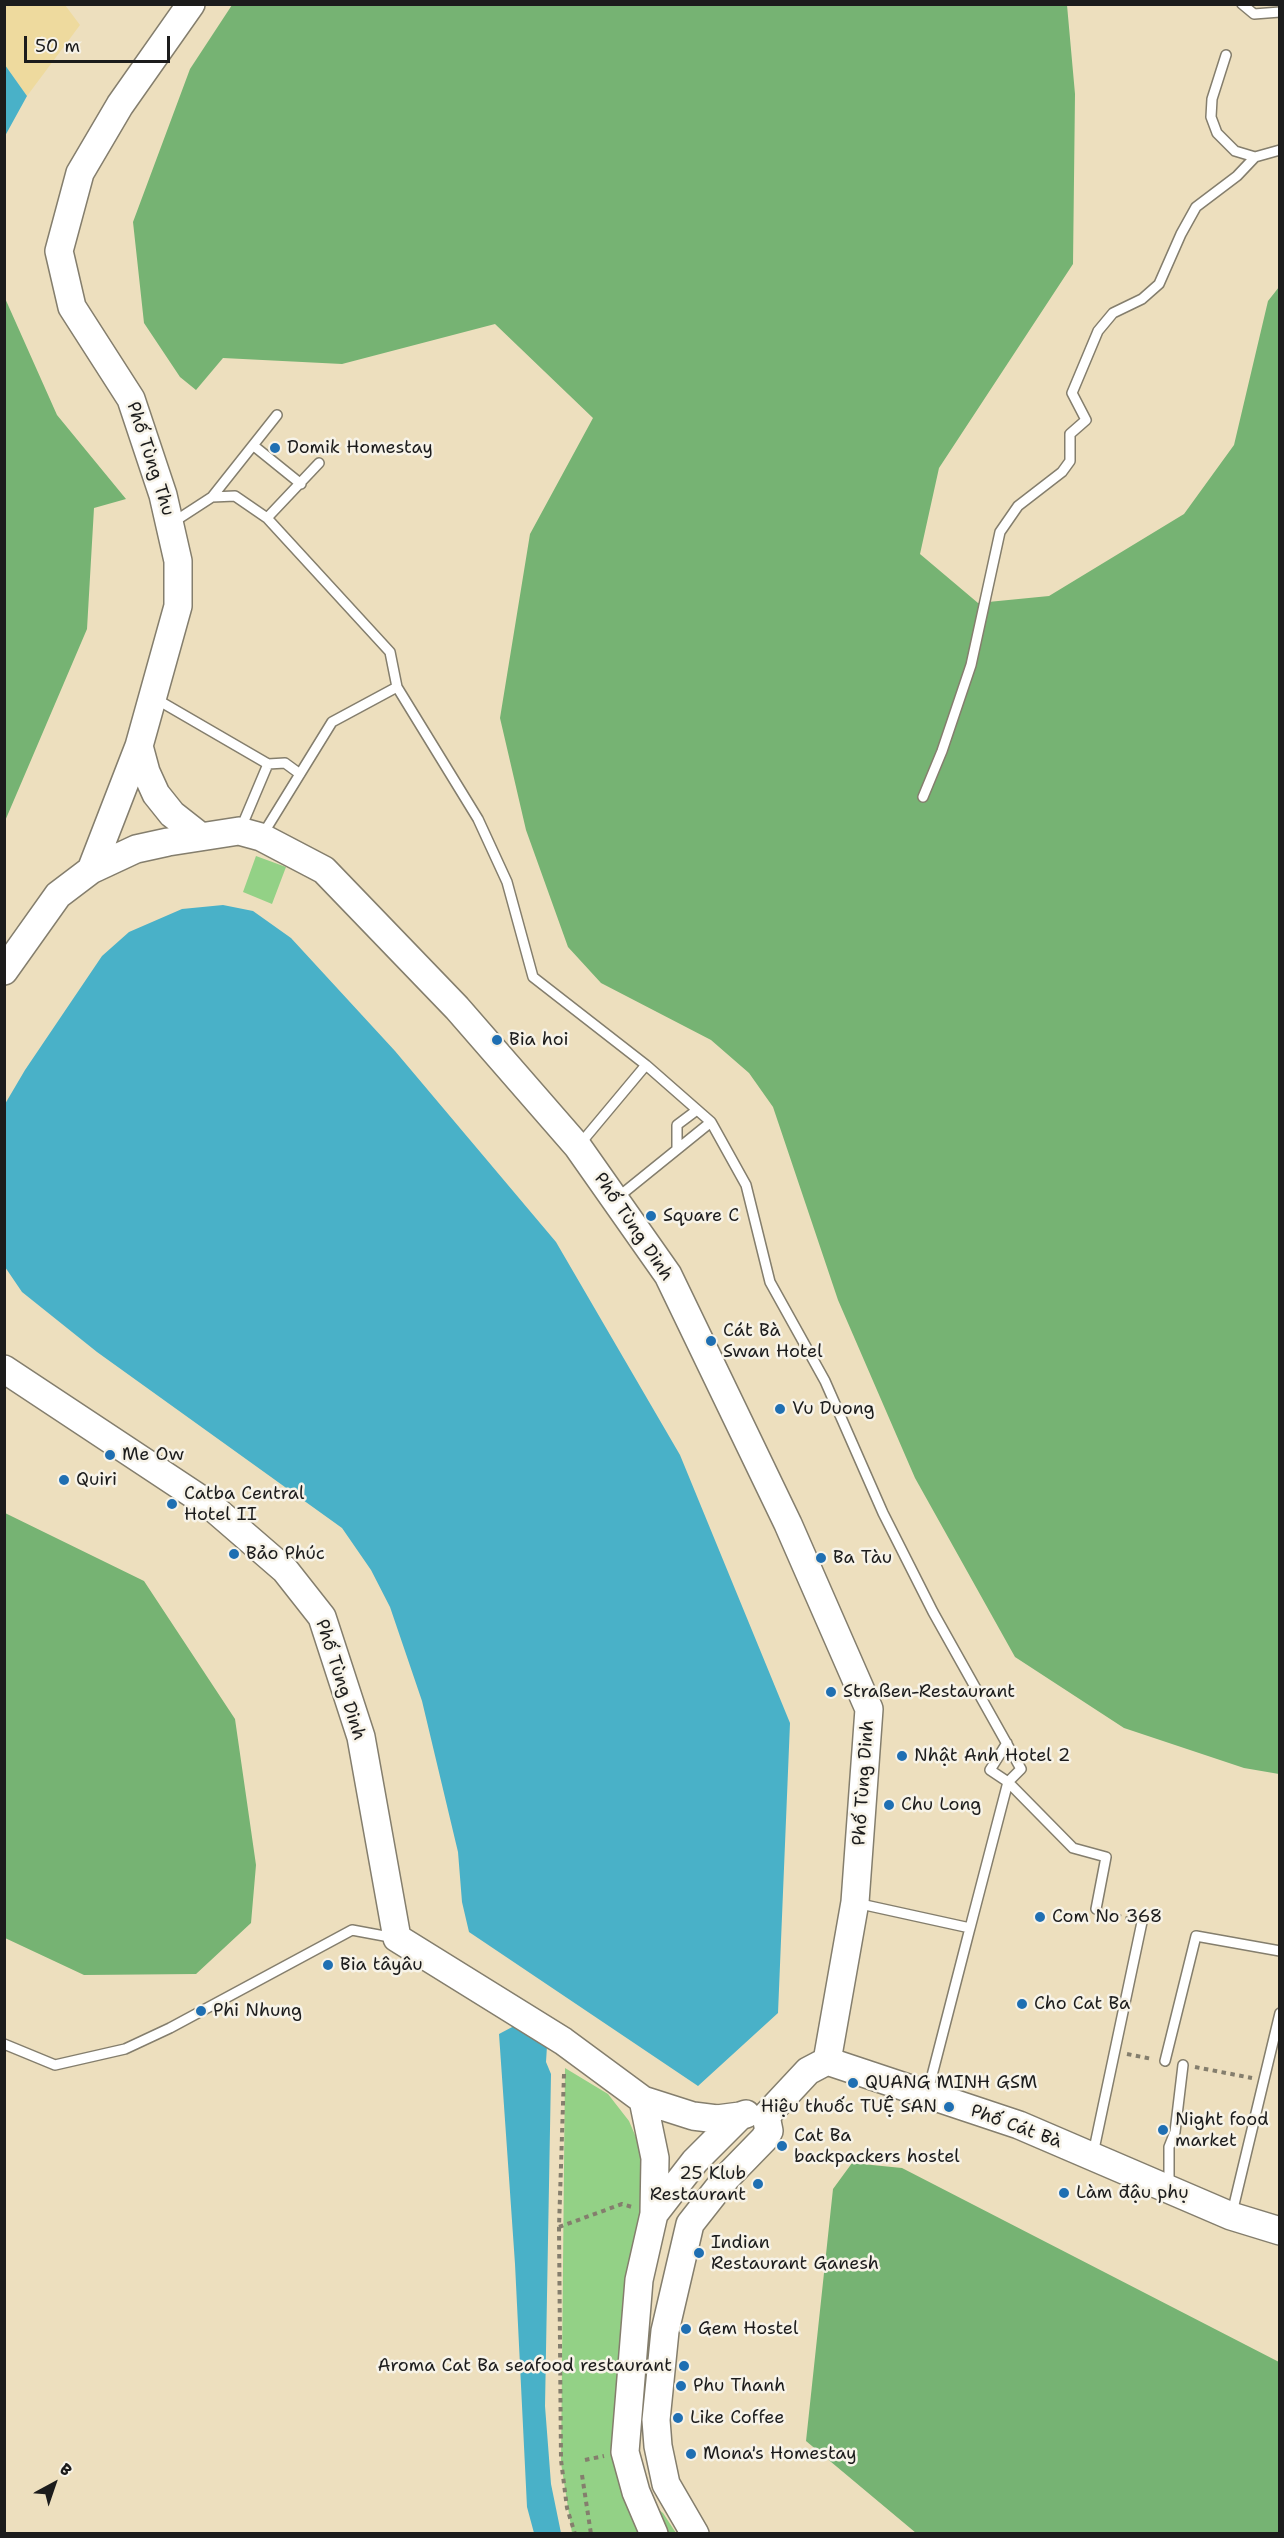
<!DOCTYPE html>
<meta charset="utf-8">
<style>
body{margin:0}
#map{position:relative;width:1284px;height:2538px;overflow:hidden;background:#eddfbe;font-family:"Shantell Sans",sans-serif}
canvas{display:block}
.frame{position:absolute;inset:0;border:6px solid #1c1c1c;pointer-events:none}
.north{position:absolute;left:24px;top:2454px;width:60px;height:60px;-webkit-text-stroke:4px #f7f3e8;paint-order:stroke;rotate:40deg;font-size:16px;font-weight:700;line-height:24px;text-align:center;color:#1c1c1c}
.north::after{content:'';display:block;margin:auto;width:21px;height:27px;background:#1c1c1c;clip-path:polygon(50% 0,100% 100%,50% 72%,0 100%)}
.scale{position:absolute;left:24px;top:36px;width:146px;height:27px;box-sizing:border-box;border:3px solid #1c1c1c;border-top:0;padding-left:8px;font-size:18px;line-height:21px;white-space:nowrap;color:#1c1c1c;-webkit-text-stroke:4px #f7f3e8;paint-order:stroke}
</style>
<div id="map">
<canvas width="1284" height="2538"></canvas>
<div class="frame"></div>
<div class="north">B</div>
<div class="scale">50 m</div>
</div>
<script>
const ctx = document.querySelector('canvas').getContext('2d');
ctx.lineJoin = 'round';
function fill(path, color) {
  ctx.fillStyle = color;
  ctx.fill(path, 'evenodd');
}
function poly(rows) {
  const path = new Path2D();
  for (const r of rows) {
    path.moveTo(r[0], r[1]);
    for (let i = 2; i < r.length; i += 2) path.lineTo(r[i], r[i + 1]);
  }
  return path;
}
function strokePath(path, color, width, dash) {
  ctx.strokeStyle = color;
  ctx.lineWidth = width;
  ctx.lineCap = dash ? 'butt' : 'round';
  ctx.setLineDash(dash || []);
  ctx.stroke(path);
}
function label(font, color, halo, rows, align = 'center') {
  ctx.font = font + ' "Shantell Sans",sans-serif';
  ctx.lineWidth = 5;
  ctx.setLineDash([]);
  ctx.textBaseline = 'middle';
  ctx.strokeStyle = halo;
  ctx.fillStyle = color;
  for (const [text, x, y, turn = 0] of rows) {
    ctx.save();
    ctx.translate(x, y);
    ctx.rotate((+turn || 0) * Math.PI / 180);
    ctx.textAlign = isNaN(turn) ? turn : align;
    if (halo) ctx.strokeText(text, 0, 0);
    ctx.fillText(text, 0, 0);
    ctx.restore();
  }
}
fill(poly([
 [256,856,286,867,272,904,243,892],
 [565,2068,608,2094,629,2121,644,2156,670,2170,619,2479,663,2513,676,2533,572,2533,561,2463]
]), '#93d186');
fill(poly([
 [232,5,1067,5,1075,94,1073,264,939,468,920,554,978,603,1049,596,1184,514,1234,445,1268,301,1279,287,1279,1774,1244,1768,1124,1728,1015,1657,915,1478,838,1300,773,1107,749,1073,711,1040,601,983,568,947,526,830,500,718,530,534,593,418,495,324,342,364,223,358,196,390,180,377,144,323,133,222,190,69],
 [4,296,57,415,126,499,94,508,87,629,5,821],
 [5,1513,144,1581,235,1719,256,1865,251,1923,196,1974,84,1975,5,1938],
 [852,2163,902,2168,1279,2362,1279,2533,916,2533,806,2441,833,2189]
]), '#76b373');
fill(poly([
 [5,5,65,5,80,25,27,96,5,65]
]), '#eeda9e');
fill(poly([
 [5,65,27,96,5,136],
 [223,905,253,911,291,938,395,1051,556,1242,680,1455,790,1723,778,2013,698,2086,469,1932,462,1902,458,1852,422,1701,390,1607,371,1570,342,1528,97,1352,22,1292,5,1267,5,1104,25,1070,102,956,129,932,182,909],
 [516,2025,547,2046,546,2062,551,2074,545,2406,551,2484,561,2533,534,2533,527,2507,515,2264,499,2034]
]), '#49b1c8');
const lane = poly([
 [1242,4,1254,14,1280,12],
 [1226,55,1212,99,1211,117,1217,133,1235,151,1255,157,1280,150],
 [254,446,301,484],
 [212,497,277,415],
 [267,518,319,463],
 [172,523,212,497,235,496,267,518,390,652,397,687],
 [156,699,268,764,241,828],
 [268,764,285,763,300,774],
 [923,797,942,751,971,665,1000,532,1018,506,1062,472,1070,461,1070,434,1086,420,1072,393,1098,331,1113,313,1142,299,1159,284,1181,234,1196,207,1237,176,1255,157],
 [263,834,332,722,397,687,478,819,507,882,533,977,646,1065,711,1122,617,1198],
 [711,1122,746,1185,770,1282,825,1381,883,1513,933,1612,1021,1769,1008,1782,1073,1848,1106,1857,1096,1909],
 [580,1144,646,1065],
 [677,1149,677,1125,697,1110],
 [856,1903,970,1928,1008,1782,990,1770,1007,1743],
 [4,2044,55,2065,125,2049,170,2028,352,1930,395,1938],
 [1165,2061,1196,1936,1280,1951],
 [928,2091,970,1928],
 [1093,2154,1142,1922],
 [1169,2186,1169,2147,1175,2132,1183,2065],
 [1232,2213,1280,2013]
]);
const secondary = poly([
 [139,746,146,772,156,794,172,814,200,836],
 [91,870,139,746,178,606,178,561,163,495,131,399,72,307,59,251,80,173,120,105,191,4],
 [4,971,58,895,91,870,136,849,168,842,239,831,261,837,324,870,457,1008,578,1147,668,1275,788,1524,869,1709,855,1902,827,2061],
 [4,1369,211,1506,285,1570,322,1617,361,1737,397,1938,563,2041,643,2100,693,2116,717,2119,740,2116],
 [643,2100,655,2158,654,2214],
 [766,2116,808,2071,827,2061,1019,2125,1231,2216,1280,2231],
 [654,2534,636,2492,625,2452,639,2280,654,2214,695,2161,740,2116,746,2114],
 [695,2534,666,2484,658,2446,656,2420,665,2331,690,2224,727,2177,764,2139,769,2131,766,2116]
]);
strokePath(lane, '#847e6d', 12);
strokePath(secondary, '#847e6d', 30);
strokePath(poly([
 [1108,1913,1129,1919],
 [1127,2054,1152,2059],
 [1195,2067,1252,2078],
 [564,2074,559,2227,561,2460,567,2508,575,2534],
 [559,2227,622,2204,632,2207],
 [585,2460,604,2456],
 [582,2475,591,2534]
]), '#847e6d', 4, [4.5, 4.5]);
strokePath(lane, '#fff', 9);
strokePath(secondary, '#fff', 27);
for (const [x, y, r, color] of [
 [275,448,6,"#1f6fb2"],
 [497,1040,6,"#1f6fb2"],
 [651,1216,6,"#1f6fb2"],
 [711,1341,6,"#1f6fb2"],
 [780,1409,6,"#1f6fb2"],
 [110,1455,6,"#1f6fb2"],
 [64,1480,6,"#1f6fb2"],
 [172,1504,6,"#1f6fb2"],
 [234,1554,6,"#1f6fb2"],
 [821,1558,6,"#1f6fb2"],
 [831,1692,6,"#1f6fb2"],
 [902,1756,6,"#1f6fb2"],
 [889,1805,6,"#1f6fb2"],
 [1040,1917,6,"#1f6fb2"],
 [328,1965,6,"#1f6fb2"],
 [1022,2004,6,"#1f6fb2"],
 [201,2011,6,"#1f6fb2"],
 [853,2083,6,"#1f6fb2"],
 [949,2107,6,"#1f6fb2"],
 [1163,2130,6,"#1f6fb2"],
 [782,2146,6,"#1f6fb2"],
 [758,2184,6,"#1f6fb2"],
 [1064,2193,6,"#1f6fb2"],
 [699,2253,6,"#1f6fb2"],
 [686,2329,6,"#1f6fb2"],
 [684,2366,6,"#1f6fb2"],
 [681,2386,6,"#1f6fb2"],
 [678,2418,6,"#1f6fb2"],
 [691,2454,6,"#1f6fb2"]
]) {
  const dot = new Path2D();
  dot.arc(x, y, r, 0, 2 * Math.PI);
  ctx.fillStyle = color;
  ctx.fill(dot);
  strokePath(dot, '#f7f3e8', 2);
}
label('18px', '#1c1c1c', '#f7f3e8', [
 ["Domik Homestay",287,448],
 ["Bia hoi",509,1040],
 ["Square C",663,1216],
 ["Cát Bà",723,1331],
 ["Swan Hotel",723,1352],
 ["Vu Duong",792,1409],
 ["Me Ow",122,1455],
 ["Quiri",76,1480],
 ["Catba Central",184,1494],
 ["Hotel II",184,1515],
 ["Bảo Phúc",246,1554],
 ["Ba Tàu",833,1558],
 ["Straßen-Restaurant",843,1692],
 ["Nhật Anh Hotel 2",914,1756],
 ["Chu Long",901,1805],
 ["Com No 368",1052,1917],
 ["Bia tâyâu",340,1965],
 ["Cho Cat Ba",1034,2004],
 ["Phi Nhung",213,2011],
 ["QUANG MINH GSM",865,2083],
 ["Hiệu thuốc TUỆ SAN",937,2107,"right"],
 ["Night food",1175,2120],
 ["market",1175,2141],
 ["Cat Ba",794,2136],
 ["backpackers hostel",794,2157],
 ["25 Klub",746,2174,"right"],
 ["Restaurant",746,2195,"right"],
 ["Làm đậu phụ",1076,2193],
 ["Indian",711,2243],
 ["Restaurant Ganesh",711,2264],
 ["Gem Hostel",698,2329],
 ["Aroma Cat Ba seafood restaurant",672,2366,"right"],
 ["Phu Thanh",693,2386],
 ["Like Coffee",690,2418],
 ["Mona's Homestay",703,2454]
], 'left');
label('18px', '#1c1c1c', '#f7f3e8', [
 ["Phố Tùng Thu",150,459,72],
 ["Phố Tùng Dinh",633,1227,56],
 ["Phố Tùng Dinh",340,1680,72],
 ["Phố Tùng Dinh",864,1783,-86],
 ["Phố Cát Bà",1016,2127,20]
]);
</script>
